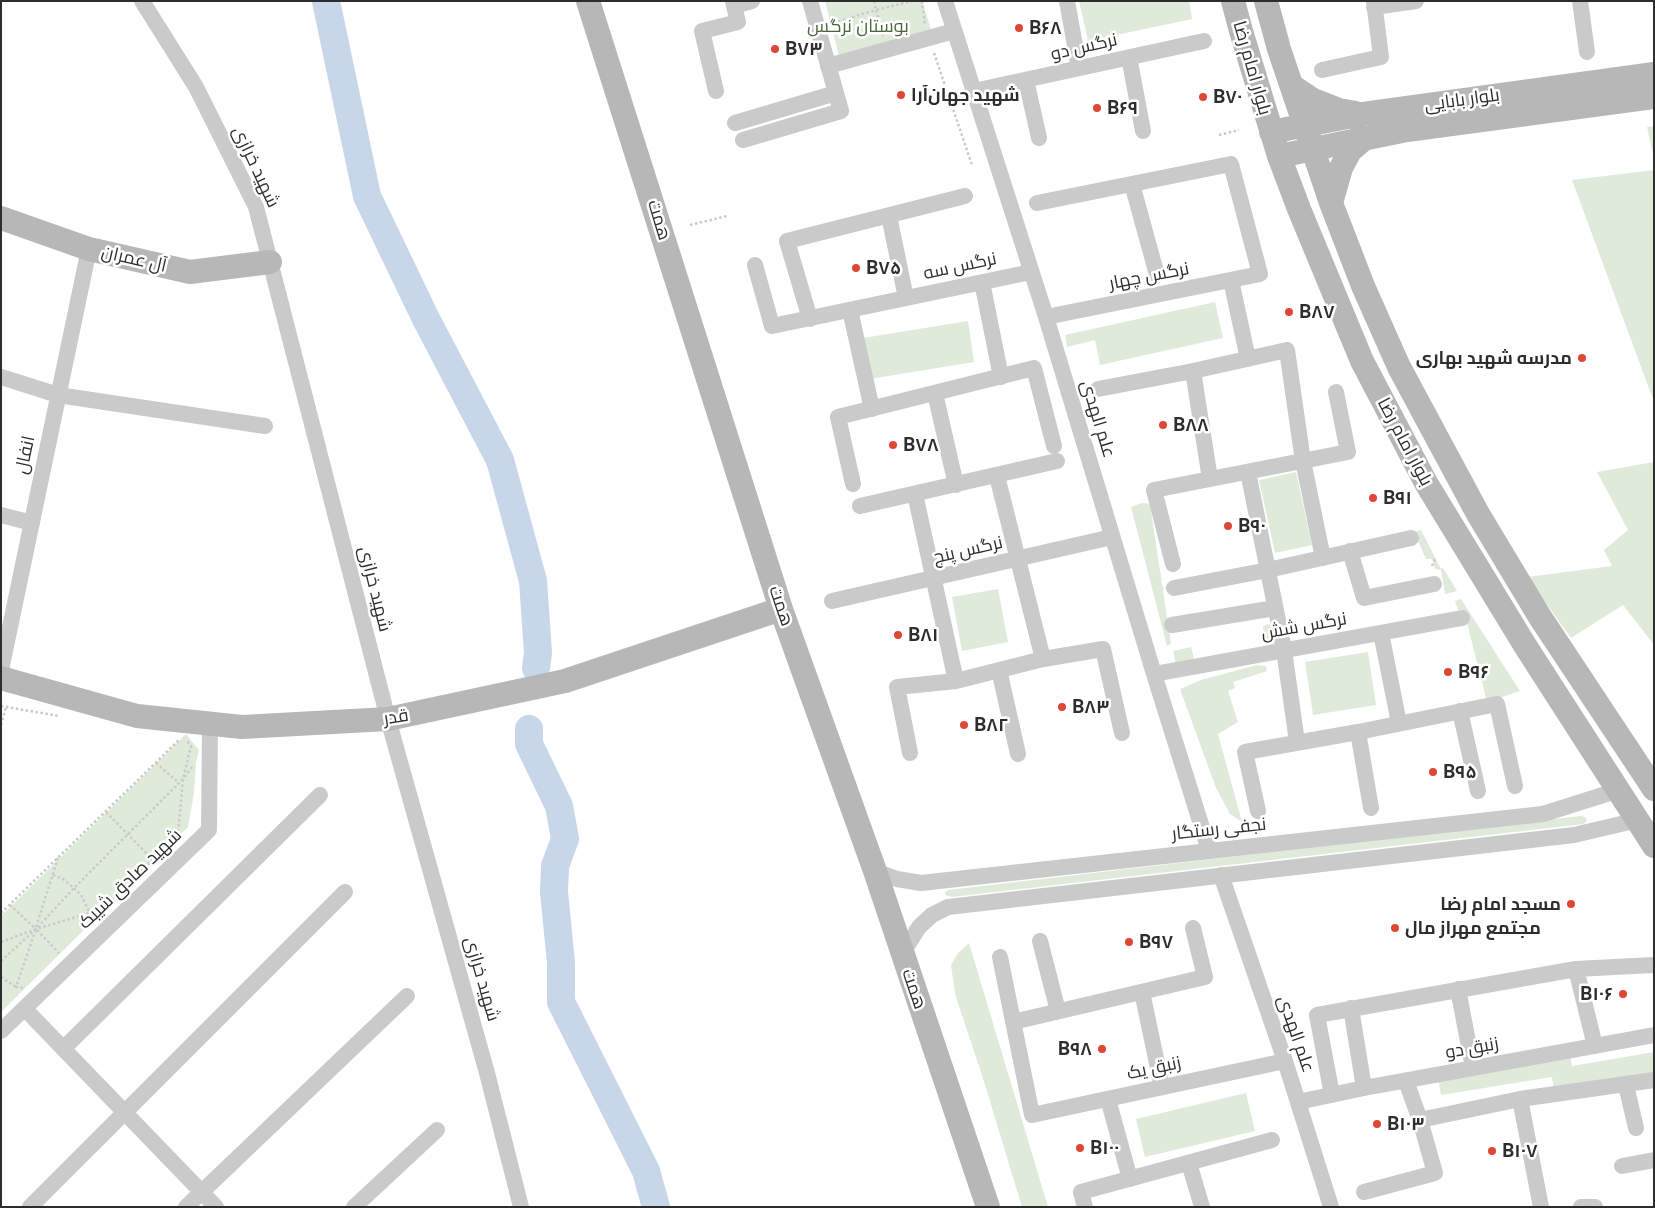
<!DOCTYPE html>
<meta charset="utf-8">
<style>
body{margin:0}
#map{position:relative;width:1655px;height:1208px;overflow:hidden;background:#fff;font-family:"Public Sans",sans-serif}
canvas{display:block}
.frame{position:absolute;inset:0;border:2px solid #2d2d2d;pointer-events:none}
</style>
<div id="map">
<canvas width="1655" height="1208"></canvas>
<div class="frame"></div>
</div>
<script>
const ctx = document.querySelector('canvas').getContext('2d');
ctx.lineJoin = 'round';
function fill(path, color) {
  ctx.fillStyle = color;
  ctx.fill(path, 'evenodd');
}
function poly(rows) {
  const path = new Path2D();
  for (const r of rows) {
    path.moveTo(r[0], r[1]);
    for (let i = 2; i < r.length; i += 2) path.lineTo(r[i], r[i + 1]);
  }
  return path;
}
function strokePath(path, color, width, dash) {
  ctx.strokeStyle = color;
  ctx.lineWidth = width;
  ctx.lineCap = dash ? 'butt' : 'round';
  ctx.setLineDash(dash || []);
  ctx.stroke(path);
}
function label(font, color, halo, rows, align = 'center') {
  ctx.font = font + ' "Public Sans",Cairo,sans-serif';
  ctx.lineWidth = 5;
  ctx.setLineDash([]);
  ctx.textBaseline = 'middle';
  ctx.strokeStyle = halo;
  ctx.fillStyle = color;
  for (const [text, x, y, turn = 0] of rows) {
    ctx.save();
    ctx.translate(x, y);
    ctx.rotate((+turn || 0) * Math.PI / 180);
    ctx.textAlign = isNaN(turn) ? turn : align;
    if (halo) ctx.strokeText(text, 0, 0);
    ctx.fillText(text, 0, 0);
    ctx.restore();
  }
}
fill(poly([
 [825,1,922,1,932,32,839,56],
 [1079,1,1189,1,1192,19,1088,41],
 [1654,126,1654,159,1647,127],
 [1654,170,1654,402,1572,180],
 [1215,302,1223,338,1100,365,1095,340,1067,347,1065,335],
 [968,321,974,362,870,379,863,338],
 [1654,462,1654,645,1623,605,1571,638,1527,577,1612,566,1604,550,1628,530,1597,472],
 [1296,472,1312,545,1275,553,1259,480],
 [1142,503,1150,504,1171,644,1167,646,1131,507],
 [1421,530,1441,569,1443,568,1457,591,1445,594,1441,570,1435,569,1432,559,1426,559,1414,532],
 [998,589,1008,642,962,651,952,597],
 [1461,599,1520,691,1487,702,1464,611,1458,610,1455,601],
 [1267,624,1271,625,1275,640,1273,645,1266,647,1263,627],
 [1191,647,1194,659,1176,664,1173,651],
 [1368,652,1376,705,1313,715,1305,662],
 [1257,665,1266,666,1267,671,1233,682,1235,688,1228,691,1238,722,1218,734,1242,822,1230,814,1216,788,1180,689,1201,680],
 [186,734,199,750,196,763,194,793,188,827,1,1012,1,916],
 [1580,816,1585,817,1587,820,1584,824,952,897,945,895,945,892,948,890],
 [969,943,1048,1207,1022,1207,982,1075,955,994,951,965,958,953],
 [1654,1052,1654,1074,1554,1090,1552,1077,1441,1095,1438,1078,1570,1055,1572,1066],
 [1246,1093,1255,1131,1145,1157,1136,1119]
]), '#e0eadb');
strokePath(poly([
 [326,1,367,196,426,319,500,460,533,581,538,653,536,668],
 [529,729,529,744,559,806,565,839,555,866,554,892,561,963,561,1002,646,1171,656,1207]
]), '#c7d6e9', 28);
strokePath(poly([
 [874,1,876,10,912,1],
 [922,1,925,24],
 [833,23,876,10,883,36],
 [934,53,972,165],
 [1219,135,1239,130],
 [690,225,727,216],
 [1432,566,1436,557],
 [1,706,59,716],
 [1,725,6,707],
 [156,763,179,783],
 [106,812,152,859],
 [53,875,63,879,74,888,81,895,90,913],
 [134,879,178,833,183,779,191,746,186,740],
 [10,905,36,929],
 [1,913,179,740],
 [36,927,58,858],
 [1,942,36,929,103,909],
 [1,961,36,929,74,888,183,779,193,766],
 [1,977,16,987],
 [23,988,16,987,36,929,59,953]
]), '#cacaca', 2.5, [2.5, 2.5]);
strokePath(poly([
 [142,1,196,87,256,207,388,719,487,1073,521,1207],
 [733,1,734,6,752,1],
 [945,1,1046,317,1154,674,1209,850],
 [1067,1,1079,68],
 [1580,1,1587,52],
 [1374,7,1416,1],
 [1129,57,1143,131],
 [828,66,954,31],
 [1322,70,1381,57,1374,1],
 [1026,80,1039,138],
 [716,91,702,31,738,22,734,6],
 [974,91,1204,41],
 [735,123,836,93,810,1],
 [743,140,841,111,836,93],
 [1132,184,1157,275],
 [1037,203,1231,164,1260,274,1046,317],
 [889,216,906,298],
 [755,265,772,326,1031,272],
 [1231,280,1248,359],
 [982,282,1001,377],
 [850,310,872,409],
 [810,319,787,241,965,196],
 [1193,371,1210,479],
 [1,377,58,395,265,426],
 [1098,389,1193,371,1287,350,1303,461,1323,558],
 [935,393,956,485],
 [1248,472,1284,650,1297,742],
 [997,476,1043,659],
 [853,484,838,417,1034,368,1054,446],
 [915,494,956,681],
 [860,506,1057,461],
 [1,515,32,523],
 [1350,551,1364,598,1434,584],
 [1173,564,1154,490,1348,452,1336,392],
 [1174,588,1268,570,1411,538],
 [832,601,1112,537],
 [1172,625,1275,608],
 [1381,633,1399,723],
 [1,670,89,249],
 [999,670,1018,754],
 [1154,674,1462,618],
 [1460,711,1478,791],
 [1358,732,1371,808],
 [910,753,897,687,956,681,1043,659,1103,649,1122,733],
 [1258,811,1245,752,1358,732,1497,704,1515,786],
 [875,871,897,879,921,883,1543,814,1619,790],
 [1221,875,1285,1061,1331,1207],
 [1040,941,1058,1011],
 [902,954,919,927,932,915,948,907,1574,835,1638,820],
 [1000,957,1032,1115,1285,1061],
 [1576,969,1595,1046],
 [1458,989,1473,1068],
 [1142,992,1162,1087],
 [1351,1008,1364,1088],
 [25,1009,216,1207],
 [1013,1022,1205,977,1193,928],
 [1,1031,209,830,210,723],
 [63,1049,320,795],
 [1626,1085,1636,1128],
 [1332,1095,1317,1015,1576,969,1654,965],
 [1108,1099,1130,1179],
 [1520,1099,1541,1207],
 [1298,1102,1364,1088,1654,1035],
 [1420,1120,1520,1099,1654,1080],
 [1189,1163,1202,1207],
 [1622,1166,1654,1160],
 [1364,1192,1435,1173,1420,1120,1406,1081],
 [30,1207,345,892],
 [186,1207,407,996],
 [354,1207,437,1130],
 [1085,1207,1081,1192,1272,1140],
 [1581,1207,1595,1207]
]), '#cacaca', 16);
strokePath(poly([
 [588,1,781,609,875,871,988,1207],
 [1233,1,1241,31,1279,156,1299,209,1362,361,1426,483,1526,647,1654,846],
 [1266,1,1279,49,1331,203,1363,286,1399,367,1478,514,1540,617,1654,789],
 [1292,86,1313,100,1339,110,1356,113],
 [1271,132,1363,114,1654,74],
 [1279,156,1407,130,1654,97],
 [1331,203,1341,168,1350,151,1364,139,1360,136],
 [1,218,89,249,190,272,270,262],
 [1,678,137,716,242,727,388,719,565,681,781,609]
]), '#b7b7b7', 24);
for (const [x, y, r, color] of [
 [1019,28,5,"#de4635"],
 [775,49,5,"#de4635"],
 [901,95,5,"#de4635"],
 [1203,97,5,"#de4635"],
 [1097,108,5,"#de4635"],
 [856,268,5,"#de4635"],
 [1289,312,5,"#de4635"],
 [1582,358,5,"#de4635"],
 [1163,425,5,"#de4635"],
 [893,445,5,"#de4635"],
 [1373,498,5,"#de4635"],
 [1228,526,5,"#de4635"],
 [898,635,5,"#de4635"],
 [1448,672,5,"#de4635"],
 [1062,707,5,"#de4635"],
 [964,725,5,"#de4635"],
 [1433,772,5,"#de4635"],
 [1571,904,5,"#de4635"],
 [1395,928,5,"#de4635"],
 [1129,942,5,"#de4635"],
 [1623,994,5,"#de4635"],
 [1102,1049,5,"#de4635"],
 [1377,1124,5,"#de4635"],
 [1080,1148,5,"#de4635"],
 [1492,1151,5,"#de4635"]
]) {
  const dot = new Path2D();
  dot.arc(x, y, r, 0, 2 * Math.PI);
  ctx.fillStyle = color;
  ctx.fill(dot);
  strokePath(dot, '#fff', 2);
}
label('18px', '#48663c', '#fff', [
 ["بوستان نرگس",858,26]
]);
label('bold 18px', '#2d2d2d', '#fff', [
 ["B۶۸",1029,28],
 ["B۷۳",785,49],
 ["شهید جهان‌آرا",911,95],
 ["B۷۰",1213,97],
 ["B۶۹",1107,108],
 ["B۷۵",866,268],
 ["B۸۷",1299,312],
 ["مدرسه شهید بهاری",1572,358,"right"],
 ["B۸۸",1173,425],
 ["B۷۸",903,445],
 ["B۹۱",1383,498],
 ["B۹۰",1238,526],
 ["B۸۱",908,635],
 ["B۹۶",1458,672],
 ["B۸۳",1072,707],
 ["B۸۲",974,725],
 ["B۹۵",1443,772],
 ["مسجد امام رضا",1561,904,"right"],
 ["مجتمع مهراز مال",1405,928],
 ["B۹۷",1139,942],
 ["B۱۰۶",1613,994,"right"],
 ["B۹۸",1092,1049,"right"],
 ["B۱۰۳",1387,1124],
 ["B۱۰۰",1090,1148],
 ["B۱۰۷",1502,1151]
], 'left');
label('18px', '#2d2d2d', '#fff', [
 ["نرگس دو",1084,47,-13],
 ["بلوار امام رضا",1252,68,74],
 ["بلوار بابایی",1462,100,-8],
 ["شهید خرازی",256,167,65],
 ["همت",659,220,73],
 ["آل عمران",134,259,13],
 ["نرگس سه",960,266,-12],
 ["نرگس چهار",1149,276,-11],
 ["علم الهدی",1098,419,73],
 ["بلوار امام رضا",1405,442,62],
 ["انفال",25,455,-78],
 ["نرگس پنج",968,550,-13],
 ["شهید خرازی",375,589,76],
 ["همت",781,606,71],
 ["نرگس شش",1304,626,-10],
 ["قدر",396,717,-9],
 ["نجفی رستگار",1219,829,-6],
 ["شهید صادق شیبک",130,879,-44],
 ["شهید خرازی",482,979,74],
 ["همت",914,989,71],
 ["علم الهدی",1296,1034,71],
 ["زنبق دو",1472,1048,-10],
 ["زنبق یک",1154,1068,-12]
]);
</script>
